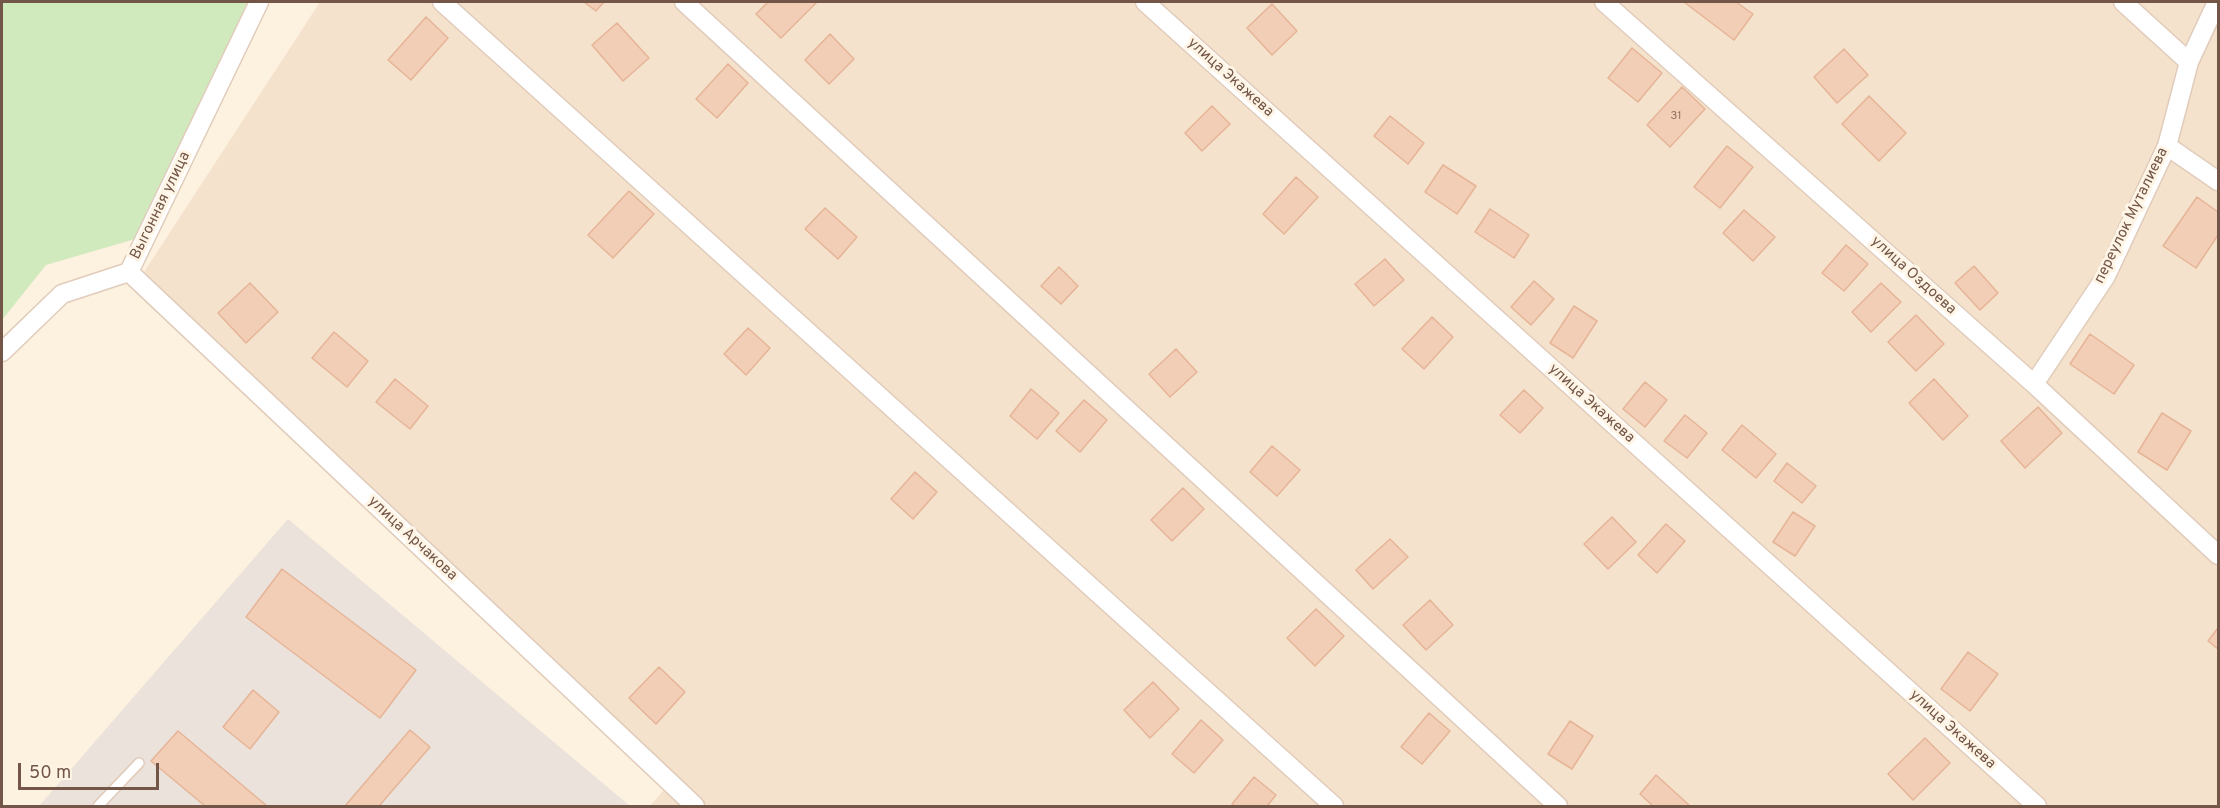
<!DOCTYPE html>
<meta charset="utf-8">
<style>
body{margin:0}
#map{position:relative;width:2220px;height:808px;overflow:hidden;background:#fdf1df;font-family:Overpass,sans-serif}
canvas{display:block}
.frame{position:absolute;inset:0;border:3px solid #735647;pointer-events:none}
.scale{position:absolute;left:18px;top:763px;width:141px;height:27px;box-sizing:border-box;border:3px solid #735647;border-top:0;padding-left:8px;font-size:18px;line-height:21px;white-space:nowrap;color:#735647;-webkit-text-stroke:4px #fff5e6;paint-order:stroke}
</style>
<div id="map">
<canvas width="2220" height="808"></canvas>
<div class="frame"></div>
<div class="scale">50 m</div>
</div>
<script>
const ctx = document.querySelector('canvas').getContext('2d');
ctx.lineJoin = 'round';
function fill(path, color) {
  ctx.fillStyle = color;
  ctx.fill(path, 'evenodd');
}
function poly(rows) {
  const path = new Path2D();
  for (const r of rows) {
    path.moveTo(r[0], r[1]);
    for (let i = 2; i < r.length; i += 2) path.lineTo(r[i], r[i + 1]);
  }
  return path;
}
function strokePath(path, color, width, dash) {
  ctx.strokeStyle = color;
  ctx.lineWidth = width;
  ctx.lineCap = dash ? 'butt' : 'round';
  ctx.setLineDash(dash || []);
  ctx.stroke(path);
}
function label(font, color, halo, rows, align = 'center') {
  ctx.font = font + ' Overpass,sans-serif';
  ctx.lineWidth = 6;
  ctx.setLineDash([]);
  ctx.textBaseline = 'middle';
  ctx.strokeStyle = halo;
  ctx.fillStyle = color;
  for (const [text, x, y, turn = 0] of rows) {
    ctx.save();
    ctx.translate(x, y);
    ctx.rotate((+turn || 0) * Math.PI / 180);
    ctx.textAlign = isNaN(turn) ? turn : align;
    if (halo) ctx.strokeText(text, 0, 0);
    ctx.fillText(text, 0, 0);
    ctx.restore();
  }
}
fill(poly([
 [320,2,2218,2,2218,806,650,806,675,777,144,272]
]), '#f4e2cd');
fill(poly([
 [288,519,630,806,39,806]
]), '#ebe2db');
fill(poly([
 [2,2,247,2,156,230,135,239,46,265,2,320]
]), '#d0eabe');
const building = poly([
 [584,2,604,2,596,11,584,2],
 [768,2,817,2,781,38,756,14,768,2],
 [1684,2,1736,2,1753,14,1734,40,1684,2],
 [1272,4,1297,31,1272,55,1247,28,1272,4],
 [426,17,448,38,411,80,388,60,426,17],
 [617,23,649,58,623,81,592,45,617,23],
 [830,34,854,59,829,84,805,60,830,34],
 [1632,48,1662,73,1638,102,1608,78,1632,48],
 [1844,49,1868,75,1837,103,1814,77,1844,49],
 [728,64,748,83,717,118,696,99,728,64],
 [1682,87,1705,109,1670,147,1647,125,1682,87],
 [1869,96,1906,133,1879,161,1842,124,1869,96],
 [1212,106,1230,124,1202,151,1185,133,1212,106],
 [1390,116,1424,143,1408,164,1374,136,1390,116],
 [1727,146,1753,167,1720,208,1694,187,1727,146],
 [1443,165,1476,186,1457,214,1425,192,1443,165],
 [1296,177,1318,197,1284,234,1263,214,1296,177],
 [629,191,654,214,613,258,588,235,629,191],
 [2197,197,2218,212,2218,235,2196,268,2163,246,2197,197],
 [825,208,857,237,838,259,805,229,825,208],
 [1490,209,1529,235,1514,258,1475,232,1490,209],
 [1744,210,1775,237,1753,261,1723,233,1744,210],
 [1846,245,1868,264,1844,291,1822,273,1846,245],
 [1385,259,1404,280,1374,306,1355,284,1385,259],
 [1974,266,1998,293,1980,310,1955,283,1974,266],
 [1059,267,1078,286,1061,304,1041,286,1059,267],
 [1534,281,1554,299,1531,325,1511,307,1534,281],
 [250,283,278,312,246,343,218,313,250,283],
 [1881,283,1901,302,1871,332,1852,312,1881,283],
 [1574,306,1597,321,1573,358,1550,343,1574,306],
 [1916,315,1944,344,1916,371,1888,342,1916,315],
 [1432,317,1453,337,1424,369,1402,349,1432,317],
 [748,328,770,348,746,375,724,354,748,328],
 [334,332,368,361,347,387,312,358,334,332],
 [2090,334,2134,365,2114,394,2070,364,2090,334],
 [1176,349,1197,372,1170,397,1149,374,1176,349],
 [395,379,428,406,410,429,376,402,395,379],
 [1934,379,1968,416,1943,440,1909,403,1934,379],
 [1645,382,1667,400,1645,427,1623,409,1645,382],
 [1031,389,1059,413,1037,439,1010,416,1031,389],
 [1524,390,1543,408,1520,433,1500,415,1524,390],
 [1084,400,1107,420,1080,452,1056,431,1084,400],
 [2038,407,2062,433,2025,468,2001,441,2038,407],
 [2162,413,2191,431,2167,470,2138,452,2162,413],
 [1685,415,1707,433,1687,458,1664,441,1685,415],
 [1742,425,1776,454,1756,478,1722,450,1742,425],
 [1272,446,1300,470,1277,496,1250,472,1272,446],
 [1787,463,1816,486,1802,503,1774,481,1787,463],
 [915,472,937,492,913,519,891,499,915,472],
 [1183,488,1204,509,1172,541,1151,520,1183,488],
 [1793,512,1815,526,1795,556,1773,542,1793,512],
 [1612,517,1636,542,1608,569,1584,544,1612,517],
 [1666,524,1685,541,1657,573,1638,555,1666,524],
 [1390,539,1408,557,1373,589,1356,570,1390,539],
 [282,569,416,670,380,718,246,617,282,569],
 [1430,600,1453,625,1426,650,1403,625,1430,600],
 [1316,609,1344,636,1315,666,1287,638,1316,609],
 [2218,628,2218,649,2208,641,2218,628],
 [1968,652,1998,674,1970,711,1941,689,1968,652],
 [659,667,685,692,656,724,629,698,659,667],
 [1153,682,1179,709,1150,738,1124,710,1153,682],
 [253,690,279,712,250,749,223,727,253,690],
 [1429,713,1450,731,1422,764,1401,747,1429,713],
 [1201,720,1223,740,1194,773,1172,754,1201,720],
 [1570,721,1593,736,1572,769,1548,754,1570,721],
 [410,730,430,747,379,806,345,806,410,730],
 [178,731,267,806,205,806,151,761,178,731],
 [1925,738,1950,763,1913,800,1888,774,1925,738],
 [1656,775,1689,805,1688,806,1653,806,1640,794,1656,775],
 [1254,777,1276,795,1267,806,1235,806,1232,804,1254,777]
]);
fill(building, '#f3ceb6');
strokePath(building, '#e6b496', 1.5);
const lane = poly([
 [98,806,139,763]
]);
const street = poly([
 [442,2,1334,806],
 [684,2,1558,806],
 [1145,2,2037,806],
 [1604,2,2034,384,2218,555],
 [2123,2,2189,62],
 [2167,146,2218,181],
 [129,272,695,806],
 [2,352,62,294,129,272,259,2],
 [2034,384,2106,276,2167,146,2189,62,2217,2]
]);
strokePath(lane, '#e1ccbb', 12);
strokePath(street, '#e1ccbb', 21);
strokePath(lane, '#fff', 9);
strokePath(street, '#fff', 18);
label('12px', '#937463', null, [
 ["31",1676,117]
]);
label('15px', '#735647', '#fff5e6', [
 ["улица Экажева",1230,78,42],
 ["Выгонная улица",161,206,-64],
 ["переулок Муталиева",2132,216,-64],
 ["улица Оздоева",1913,276,42],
 ["улица Экажева",1591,404,42],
 ["улица Арчакова",412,539,43],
 ["улица Экажева",1952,730,42]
]);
</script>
